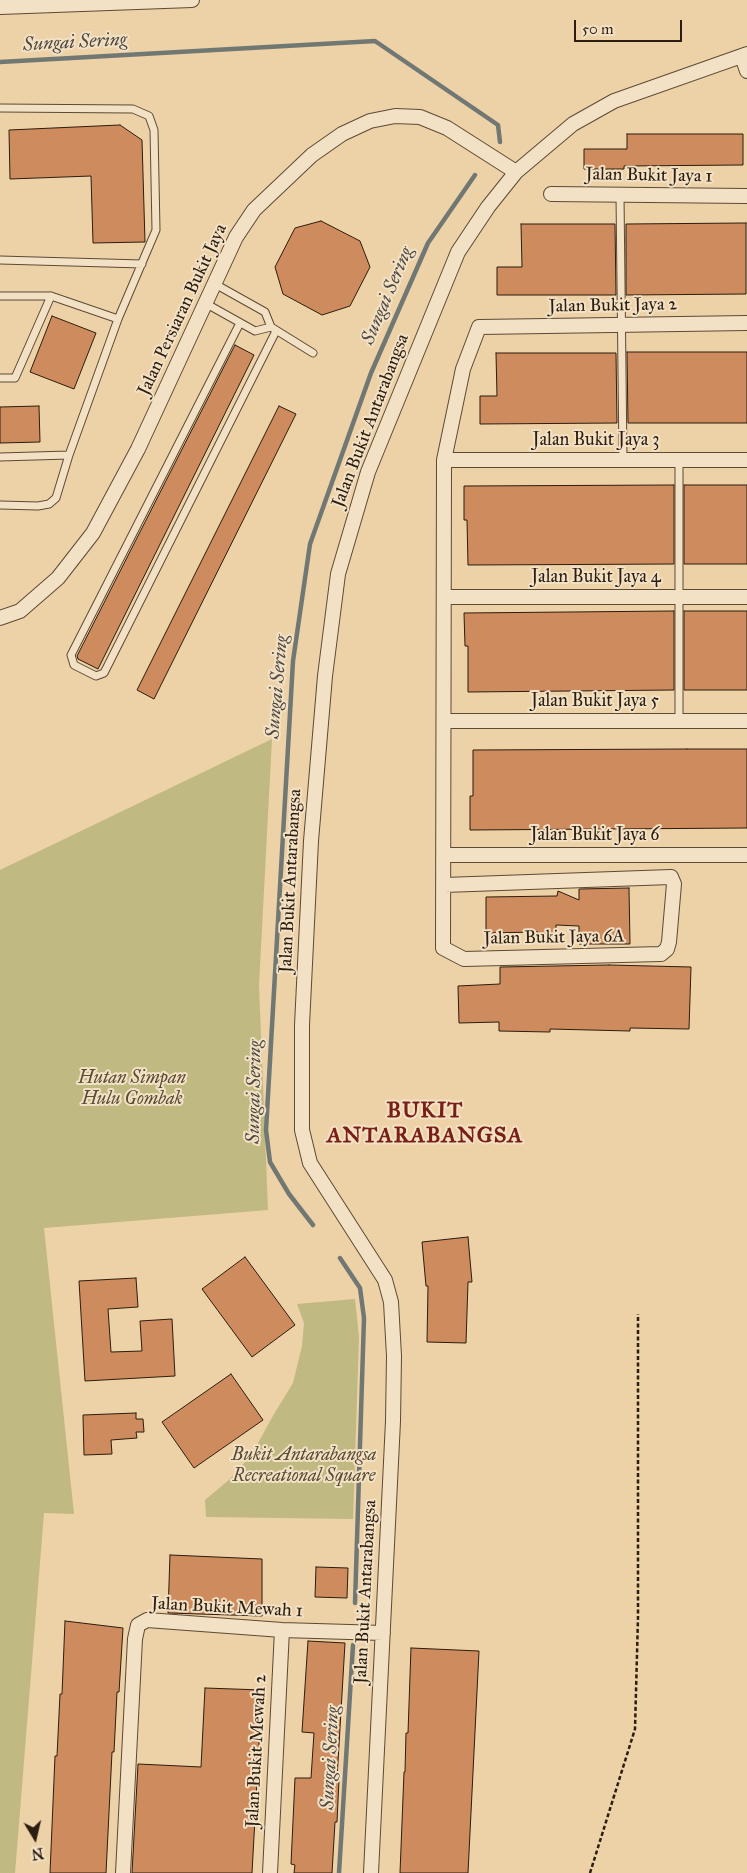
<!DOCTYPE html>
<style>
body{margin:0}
#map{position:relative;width:747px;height:1873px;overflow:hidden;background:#edd1a7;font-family:"IM FELL Great Primer",serif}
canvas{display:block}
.north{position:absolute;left:10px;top:1813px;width:50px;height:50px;-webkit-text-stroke:4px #f3e1c6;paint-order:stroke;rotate:171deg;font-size:14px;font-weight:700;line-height:20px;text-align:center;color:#2b1d0f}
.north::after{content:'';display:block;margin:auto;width:18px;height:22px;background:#2b1d0f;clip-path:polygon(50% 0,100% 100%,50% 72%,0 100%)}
.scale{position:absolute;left:574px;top:20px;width:108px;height:22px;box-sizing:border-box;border:2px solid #2b1d0f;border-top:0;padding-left:6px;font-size:15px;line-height:18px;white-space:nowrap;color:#2b1d0f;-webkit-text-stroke:4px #f3e1c6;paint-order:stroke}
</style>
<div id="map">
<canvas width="747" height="1873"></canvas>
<div class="north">N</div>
<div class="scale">50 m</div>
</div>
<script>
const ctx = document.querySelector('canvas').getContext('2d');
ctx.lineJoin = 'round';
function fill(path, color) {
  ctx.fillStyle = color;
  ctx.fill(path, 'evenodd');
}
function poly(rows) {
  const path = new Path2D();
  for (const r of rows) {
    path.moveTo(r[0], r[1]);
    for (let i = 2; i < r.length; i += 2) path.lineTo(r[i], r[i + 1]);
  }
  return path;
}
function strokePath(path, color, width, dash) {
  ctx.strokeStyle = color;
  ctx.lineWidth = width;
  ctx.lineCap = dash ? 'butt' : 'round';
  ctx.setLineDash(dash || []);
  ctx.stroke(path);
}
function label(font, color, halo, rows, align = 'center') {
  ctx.font = font + ' "IM FELL Great Primer",serif';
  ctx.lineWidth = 4;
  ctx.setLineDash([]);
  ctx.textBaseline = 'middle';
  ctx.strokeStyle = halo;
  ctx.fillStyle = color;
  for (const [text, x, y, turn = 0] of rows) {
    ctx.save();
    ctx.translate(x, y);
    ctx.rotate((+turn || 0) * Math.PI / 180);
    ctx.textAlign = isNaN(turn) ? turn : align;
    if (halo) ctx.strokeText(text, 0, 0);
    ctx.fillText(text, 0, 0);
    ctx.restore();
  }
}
fill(poly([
 [272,739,259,985,268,1210,44,1228,74,1514,44,1513,15,1873,0,1873,0,870],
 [355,1299,359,1337,353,1519,206,1517,205,1500,230,1479,252,1454,274,1414,293,1383,302,1346,304,1323,297,1304]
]), '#c0b982');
strokePath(poly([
 [0,62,375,41,498,125,500,142],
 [313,1225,289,1194,270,1162,266,1130,293,661,310,544,371,373,428,243,475,175],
 [340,1258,360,1288,364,1318,355,1603],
 [339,1873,353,1645]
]), '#717873', 4.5);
const building = poly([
 [120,125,142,140,145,242,93,243,91,176,10,179,9,130,120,125],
 [627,134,743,134,743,165,624,166,624,169,584,169,584,149,627,149,627,134],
 [321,221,360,241,370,267,350,306,322,315,283,294,275,267,295,228,321,221],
 [746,223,746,294,626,295,626,224,746,223],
 [521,224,615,224,616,295,497,295,497,267,522,267,521,224],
 [52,316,96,333,74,389,30,372,52,316],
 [235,345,254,355,98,669,78,659,77,656,235,345],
 [627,352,747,352,747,423,628,423,627,352],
 [496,353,616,353,617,423,480,424,480,396,497,396,496,353],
 [39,406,40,442,0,443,0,407,39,406],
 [279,406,296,414,154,699,137,690,279,406],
 [674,485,674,564,468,565,467,520,464,520,464,486,674,485],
 [684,485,747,485,747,564,684,564,684,485],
 [674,611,674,690,468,692,468,646,465,646,464,613,674,611],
 [684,611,747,611,747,690,684,690,684,611],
 [687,749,747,749,747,828,470,830,470,796,473,796,473,750,687,749],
 [629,888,630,944,579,944,579,926,556,925,556,934,538,934,538,932,486,933,486,897,557,896,558,891,579,900,579,889,629,888],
 [609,965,691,967,689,1029,630,1028,630,1031,550,1029,550,1032,499,1031,499,1022,459,1023,458,986,500,984,500,967,609,965],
 [468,1237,472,1282,468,1282,466,1343,427,1342,428,1286,426,1286,422,1242,468,1237],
 [245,1257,295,1325,252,1357,202,1289,245,1257],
 [136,1278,138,1307,108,1309,111,1352,142,1351,140,1321,172,1319,175,1376,85,1381,79,1281,136,1278],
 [231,1374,263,1420,194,1468,162,1422,231,1374],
 [136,1413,136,1419,143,1419,144,1432,136,1432,137,1438,111,1440,112,1454,84,1455,83,1415,136,1413],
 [170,1555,262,1559,262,1616,168,1613,170,1555],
 [316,1567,348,1568,347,1598,315,1597,316,1567],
 [65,1621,123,1628,119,1692,117,1692,114,1752,112,1752,106,1873,50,1873,55,1756,57,1756,60,1694,62,1694,65,1621],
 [308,1641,345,1643,337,1779,339,1780,337,1822,335,1822,332,1873,294,1873,295,1865,291,1864,295,1778,311,1778,314,1733,302,1732,308,1641],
 [411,1648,479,1651,468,1873,400,1873,404,1772,405,1772,406,1733,408,1733,411,1648],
 [205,1688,262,1690,252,1873,132,1873,138,1764,201,1767,205,1688]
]);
fill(building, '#ce8b5e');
strokePath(building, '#2b1d0f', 1);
const service = poly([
 [0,108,133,109,149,116,154,130,156,230,118,319,69,455,56,498,49,504,38,506,0,505],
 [620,195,623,460],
 [0,260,142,264],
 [215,284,265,312,271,327,313,353],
 [0,296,51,296,118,319],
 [205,303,255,331,271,327],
 [240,323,71,655,74,665,96,676,104,673,276,331],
 [0,378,15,378,51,296],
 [0,457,69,455],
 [679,721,679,460]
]);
const minor = poly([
 [0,7,192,0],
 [742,56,747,71],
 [551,194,747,196],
 [444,460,747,460],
 [444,597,747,597],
 [0,618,20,611,58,578,93,533,138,449,236,237,254,210,312,155,342,134,370,121,395,116,420,117,447,128,516,172],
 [444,721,747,721],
 [444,855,747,855],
 [444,885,671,877,674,884,669,942,667,949,661,954,464,959,443,948,444,460,463,369,479,327,747,323],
 [123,1873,135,1639,138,1625,147,1620,282,1630,383,1633],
 [270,1873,282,1630],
 [371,1873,393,1421,394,1356,391,1302,385,1280,310,1163,302,1130,302,1025,311,841,325,676,338,574,368,472,458,252,488,207,516,172,573,124,614,101,747,54]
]);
strokePath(service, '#5c4a35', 9);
strokePath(minor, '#5c4a35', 16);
strokePath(poly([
 [590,1873,635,1729,638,1617,638,1314]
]), '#2b1d0f', 2.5, [4, 2.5]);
strokePath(service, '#f3e1c6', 7);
strokePath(minor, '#f3e1c6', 14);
label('18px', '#2b1d0f', '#f3e1c6', [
 ["Jalan Bukit Jaya 1",649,176,1],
 ["Jalan Bukit Jaya 2",613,306,-1],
 ["Jalan Persiaran Bukit Jaya",183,310,-65],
 ["Jalan Bukit Antarabangsa",371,421,-69],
 ["Jalan Bukit Jaya 3",596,441],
 ["Jalan Bukit Jaya 4",596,578],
 ["Jalan Bukit Jaya 5",595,702],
 ["Jalan Bukit Jaya 6",595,836],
 ["Jalan Bukit Antarabangsa",291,881,-87],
 ["Jalan Bukit Jaya 6A",554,938,-1],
 ["Jalan Bukit Antarabangsa",366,1592,-87],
 ["Jalan Bukit Mewah 1",227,1608,3],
 ["Jalan Bukit Mewah 2",257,1751,-87]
]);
label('italic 18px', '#584c32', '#f3e1c6', [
 ["Hutan Simpan",132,1079],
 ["Hulu Gombak",132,1100],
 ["Bukit Antarabangsa",304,1456],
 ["Recreational Square",304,1477]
]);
label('italic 19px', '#4e4a41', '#f3e1c6', [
 ["Sungai Sering",75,43,-3],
 ["Sungai Sering",388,296,-67],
 ["Sungai Sering",278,687,-85],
 ["Sungai Sering",255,1092,-89],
 ["Sungai Sering",331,1758,-87]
]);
ctx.letterSpacing = '1px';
label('bold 22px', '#7a1f14', '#f3e1c6', [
 ["BUKIT",425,1112],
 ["ANTARABANGSA",425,1137]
]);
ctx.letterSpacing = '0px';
</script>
